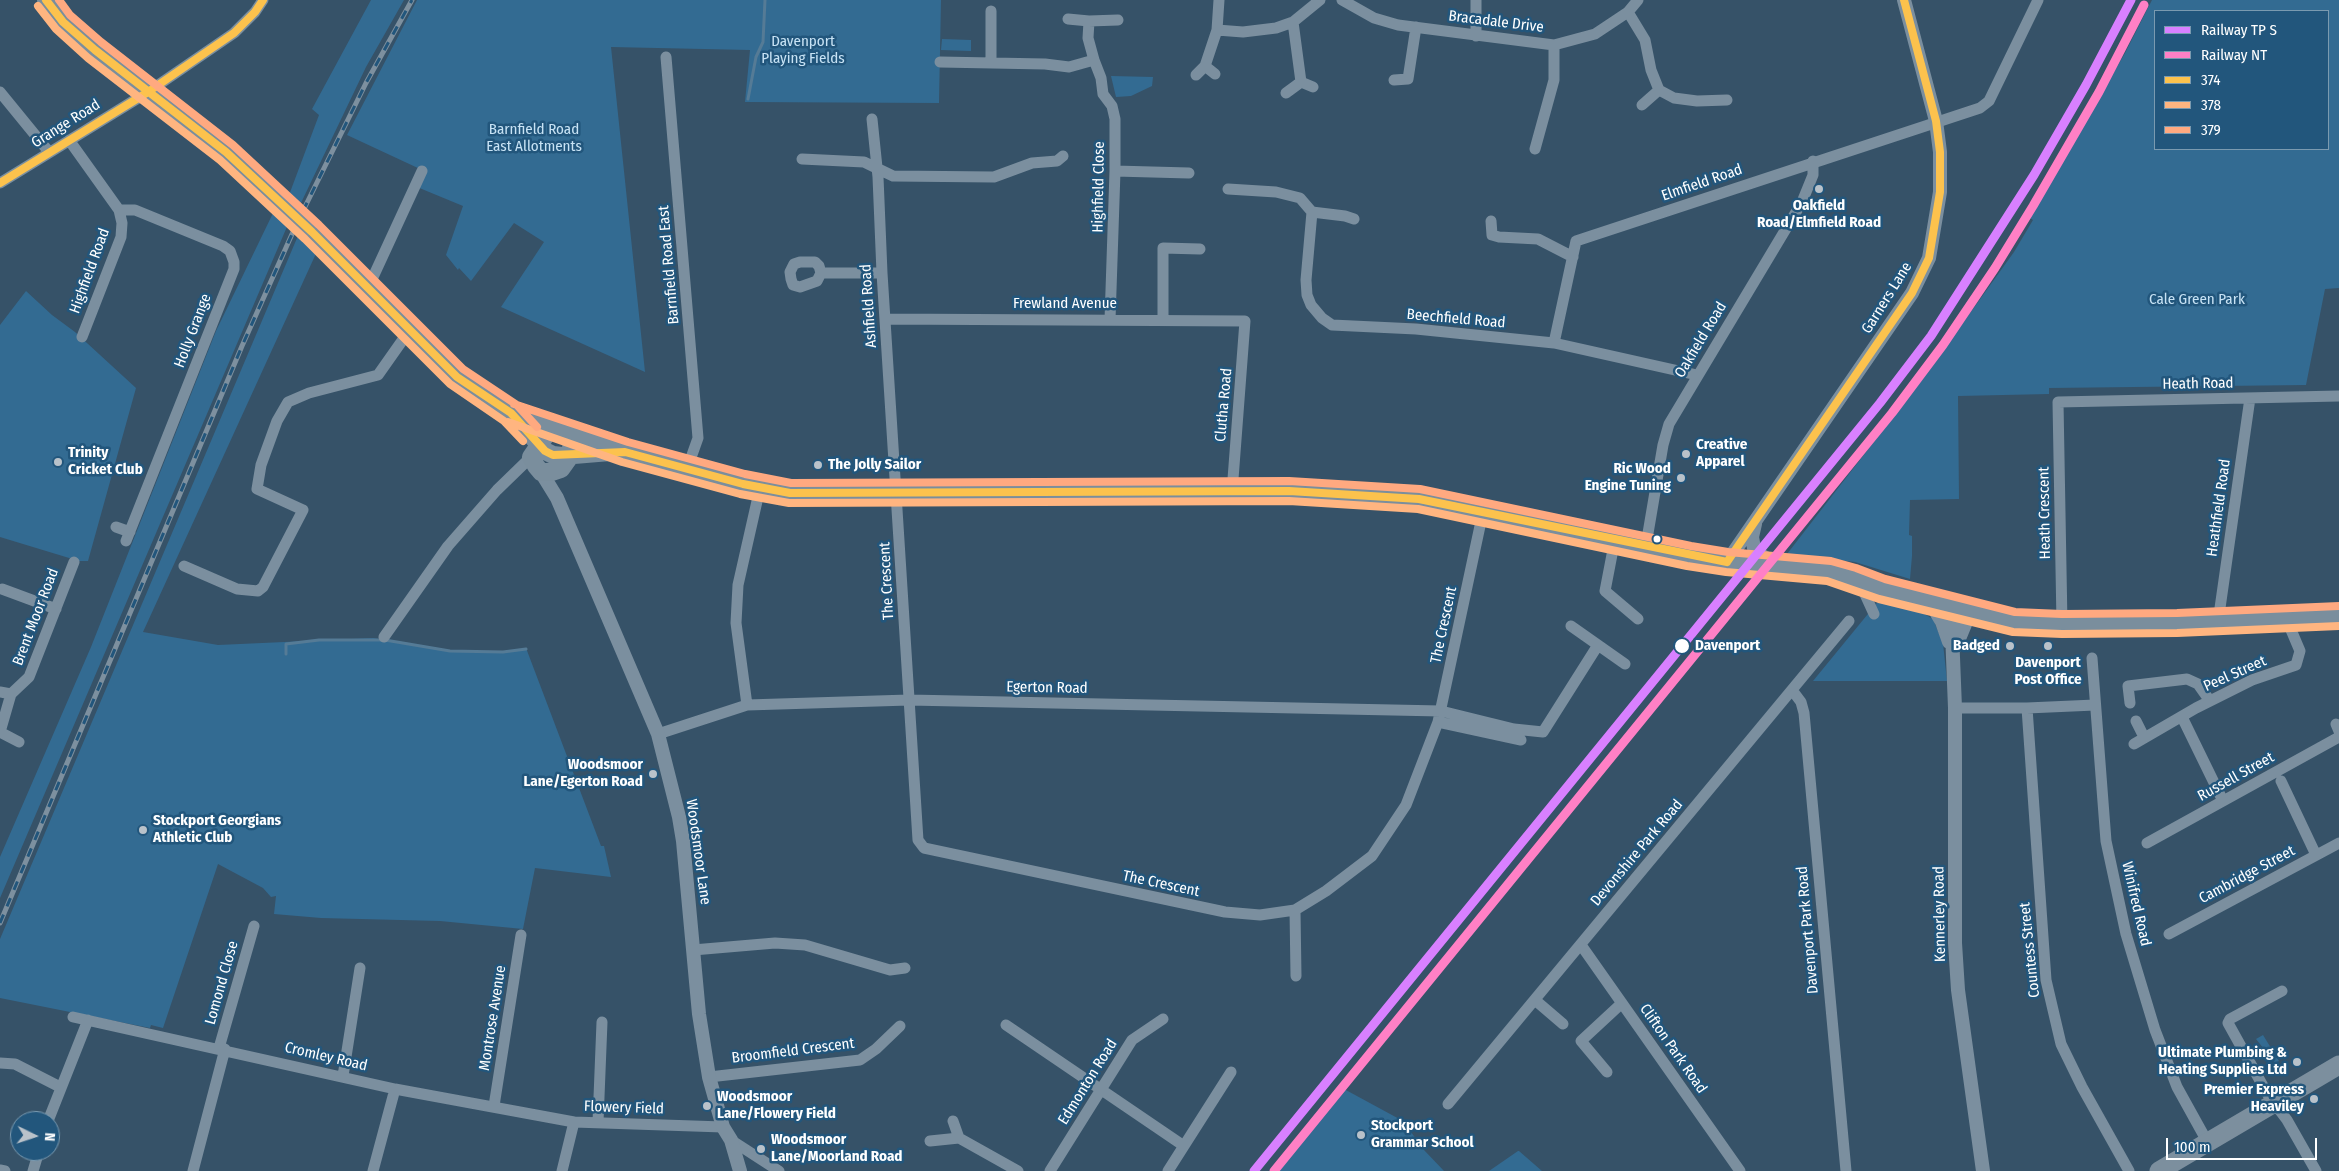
<!DOCTYPE html>
<style>
body{margin:0}
#map{position:relative;width:2339px;height:1171px;overflow:hidden;background:#365268;font-family:"Fira Sans Condensed",sans-serif}
canvas{display:block}
.legend{position:absolute;left:2154px;top:10px;width:175px;height:140px;box-sizing:border-box;background:#22567c;border:1px solid #7a9ab0;margin:0;padding:6px 9px;list-style:none;font-size:15px;color:#fff}
.legend li{display:flex;align-items:center;gap:10px;height:25px}
.legend b{width:25px;border:1px solid #7a9ab0}
.north{position:absolute;left:10px;top:1111px;width:50px;height:50px;box-sizing:border-box;background:#22567c;border:1px solid #7a9ab0;border-radius:50%;rotate:94deg;font-size:14px;font-weight:700;line-height:20px;text-align:center;color:#fff}
.north::after{content:'';display:block;margin:auto;width:18px;height:22px;background:#b9c2ca;clip-path:polygon(50% 0,100% 100%,50% 72%,0 100%)}
.scale{position:absolute;left:2166px;top:1138px;width:151px;height:22px;box-sizing:border-box;border:2px solid #fff;border-top:0;padding-left:6px;font-size:15px;line-height:18px;white-space:nowrap;color:#fff;-webkit-text-stroke:4px #22567c;paint-order:stroke}
</style>
<div id="map">
<canvas width="2339" height="1171"></canvas>
<ul class="legend">
<li><b style="height:6px;background:#d880ff"></b>Railway TP S</li>
<li><b style="height:6px;background:#ff80c5"></b>Railway NT</li>
<li><b style="height:6px;background:#fcc24d"></b>374</li>
<li><b style="height:6px;background:#ffb580"></b>378</li>
<li><b style="height:6px;background:#ffa980"></b>379</li>
</ul>
<div class="north">N</div>
<div class="scale">100 m</div>
</div>
<script>
const ctx = document.querySelector('canvas').getContext('2d');
ctx.lineJoin = 'round';
function fill(path, color) {
  ctx.fillStyle = color;
  ctx.fill(path, 'evenodd');
}
function poly(rows) {
  const path = new Path2D();
  for (const r of rows) {
    path.moveTo(r[0], r[1]);
    for (let i = 2; i < r.length; i += 2) path.lineTo(r[i], r[i + 1]);
  }
  return path;
}
function strokePath(path, color, width, dash) {
  ctx.strokeStyle = color;
  ctx.lineWidth = width;
  ctx.lineCap = dash ? 'butt' : 'round';
  ctx.setLineDash(dash || []);
  ctx.stroke(path);
}
function label(font, color, halo, rows, align = 'center') {
  ctx.font = font + ' "Fira Sans Condensed",sans-serif';
  ctx.lineWidth = 5;
  ctx.setLineDash([]);
  ctx.textBaseline = 'middle';
  ctx.strokeStyle = halo;
  ctx.fillStyle = color;
  for (const [text, x, y, turn = 0] of rows) {
    ctx.save();
    ctx.translate(x, y);
    ctx.rotate((+turn || 0) * Math.PI / 180);
    ctx.textAlign = isNaN(turn) ? turn : align;
    if (halo) ctx.strokeText(text, 0, 0);
    ctx.fillText(text, 0, 0);
    ctx.restore();
  }
}
fill(poly([
 [371,0,404,0,366,67,300,205,289,195,319,115,312,109],
 [417,0,941,0,939,103,745,102,750,50,611,47,645,372,501,307,544,242,514,223,471,281,459,268,458,270,446,255,463,206,417,187,420,169,347,135],
 [2152,0,2339,0,2339,288,2325,289,2306,385,2049,388,2049,394,1958,396,1959,499,1910,500,1909,535,1912,536,1912,556,1910,579,1855,562,1787,554,1921,381,2014,252,2033,220,2030,218,2125,53],
 [2155,11,2328,11,2328,149,2155,149],
 [942,39,971,40,971,51,941,50],
 [1111,76,1153,77,1152,86,1131,96,1116,97],
 [275,209,289,222,0,898,0,857,91,647,216,331],
 [300,231,319,247,143,632,218,645,373,638,450,651,503,652,526,648,601,846,604,846,611,877,535,868,523,929,440,921,321,918,274,914,276,896,271,897,263,888,218,864,163,1028,151,1025,150,1028,0,998,0,939],
 [26,291,52,315,75,332,136,388,88,561,79,561,0,537,0,325],
 [1881,598,1914,608,1933,619,1943,643,1947,681,1813,681],
 [2263,1035,2279,1061,2275,1063,2256,1039],
 [1344,1089,1403,1121,1424,1150,1444,1171,1279,1171],
 [1519,1151,1542,1171,1489,1171,1518,1151]
]), '#336b92');
strokePath(poly([
 [748,99,756,57,763,42,765,0],
 [286,654,286,644,319,640,385,640,450,651,503,652,526,649]
]), '#557b96', 3);
strokePath(poly([
 [1342,0,1374,18,1398,25,1554,45,1595,34,1628,12,1638,0],
 [1476,0,1476,36],
 [1628,12,1645,40,1651,70,1659,90,1674,98,1697,101,1727,100],
 [1068,19,1089,21],
 [1293,22,1301,82],
 [1217,30,1219,0],
 [666,57,698,438,687,469],
 [1094,60,1088,38,1089,21,1118,20],
 [940,62,1045,64,1069,67,1094,60,1101,78,1103,94,1112,106,1115,119,1115,171,1110,320],
 [991,62,991,11],
 [1205,66,1215,74],
 [1196,75,1205,66,1217,30,1243,32,1276,28,1293,22,1320,0],
 [1394,80,1408,79,1416,27],
 [0,92,49,152],
 [1286,93,1301,82,1313,87],
 [1642,105,1659,90],
 [872,119,878,177,882,273,918,840,924,848,1225,912,1260,915,1295,910,1326,891,1372,856,1406,805,1438,722,1483,512],
 [69,140,119,210,122,223,121,237,82,337],
 [1535,149,1554,80,1554,45],
 [802,159,864,162,893,176,994,177,1032,163,1057,161,1063,156],
 [1115,171,1189,173],
 [0,183,148,92,234,33,255,12,263,0],
 [1228,189,1276,192,1300,198,1312,212],
 [119,210,135,210,223,246,230,251,234,262,234,269,126,541],
 [1354,219,1345,216,1312,212,1306,280,1307,295,1311,305,1322,318,1332,325,1416,329,1554,343,1697,375],
 [1491,221,1492,235,1499,237,1538,239,1573,257],
 [821,273,819,266,815,262,800,262,794,264,790,272,791,279,793,285,800,287,817,281,821,273,882,273],
 [368,288,422,171],
 [885,319,1245,321,1232,492],
 [1163,320,1163,248,1200,249],
 [1554,343,1576,241,1980,108,1989,101,2038,0],
 [116,527,130,532],
 [1615,539,1605,591,1638,619],
 [1646,545,1663,445,1669,424,1802,202,1813,175,1813,161],
 [184,566,237,589,258,591,263,587,303,510,257,489,261,465,277,421,288,402,309,393,378,375,409,331],
 [1858,579,1874,614],
 [2,589,56,609],
 [2218,622,2250,398],
 [2062,624,2058,402,2339,396],
 [1571,626,1625,664],
 [384,637,448,546,497,490,531,457],
 [2092,658,2106,841,2126,934,2155,1030,2177,1087,2208,1143],
 [1792,690,1801,702,1804,713,1846,1171],
 [0,692,11,694,29,677,74,562],
 [11,694,0,732,19,742],
 [2130,703,2128,686,2187,679,2198,684,2210,701],
 [747,705,736,623,738,585,760,488],
 [1955,708,2027,708,2095,705],
 [2027,708,2046,980,2061,1044,2082,1087,2129,1171],
 [2182,717,2223,801],
 [2136,721,2144,737],
 [1438,722,1521,740],
 [2336,724,2339,731],
 [658,734,747,705,909,700,1441,711,1514,729,1543,732,1598,645],
 [2134,744,2196,708,2252,680,2296,665,2300,651,2286,618],
 [2281,781,2316,855],
 [2147,843,2339,737],
 [1295,910,1296,976],
 [2169,934,2339,843],
 [1581,945,1740,1171],
 [693,950,775,943,805,945,890,970,905,968],
 [2282,991,2230,1019,2228,1023,2268,1095,2287,1120,2316,1171],
 [1535,1000,1563,1024],
 [73,1017,395,1089,574,1122],
 [1006,1025,1184,1146],
 [219,1048,254,926],
 [0,1063,15,1064,60,1087],
 [1607,1072,1581,1041,1622,1003],
 [343,1076,360,968],
 [709,1077,860,1060,876,1049,900,1026],
 [1448,1104,1849,621],
 [494,1106,521,935],
 [48,1121,88,1020],
 [953,1121,959,1138,1018,1171],
 [598,1122,602,1022],
 [731,1140,779,1171],
 [930,1141,959,1138],
 [0,1170,5,1171],
 [33,1171,39,1151],
 [193,1171,225,1049],
 [373,1171,395,1089],
 [562,1171,574,1122,723,1127],
 [1050,1171,1132,1040,1163,1019],
 [1168,1171,1231,1072]
]), '#7b8f9f', 11);
strokePath(poly([
 [541,472,557,498,658,734,679,817,683,841,699,1014,709,1077,723,1127,731,1140,740,1171],
 [1755,524,1752,537,1754,548,1759,554,1777,565],
 [1727,562,1912,293,1929,258,1940,192,1940,152,1936,121,1904,0],
 [1930,602,1942,622,1949,642],
 [1957,609,1952,632,1955,708,1955,943,1958,990,1983,1171],
 [1956,646,1970,612]
]), '#7b8f9f', 14);
strokePath(poly([
 [46,0,63,22,95,50,226,152,282,204],
 [312,232,457,377,511,413,545,451,553,455,562,456,610,452],
 [511,413,625,452,743,484,790,493,1289,491,1419,499,1689,556,1727,562,1829,571,1852,577,1882,589,1930,602,2014,622,2062,624,2177,623,2339,616],
 [546,435,531,457,536,466,541,472,552,472,561,469,571,455,571,448]
]), '#7a8e9d', 18);
strokePath(poly([
 [2159,1171,2339,1065]
]), '#7c8f9e', 19);
const rail = poly([
 [0,923,242,346,297,223,366,83,412,0]
]);
strokePath(rail, '#7d909f', 5);
strokePath(rail, '#22567c', 3, [9]);
strokePath(poly([
 [282,204,312,232]
]), '#7a8e9d', 18);
strokePath(poly([
 [46,0,63,22,95,50,226,152,312,232,457,377,511,413,545,451,553,455,625,452,743,484,790,493,1289,491,1419,499,1727,562],
 [0,183,148,92,234,33,255,12,263,0],
 [1727,562,1912,293,1929,258,1940,192,1940,152,1936,121,1904,0]
]), '#fcc24d', 8);
strokePath(poly([
 [38,6,56,29,88,58,220,160,305,239,450,384,504,421,523,441],
 [508,422,622,462,740,494,789,503,1289,501,1418,509,1687,566,1726,572,1827,581,1879,599,2013,632,2062,634,2177,633,2339,626]
]), '#ffb580', 8);
strokePath(poly([
 [59,0,70,15,101,42,233,145,319,225,463,369,517,405,537,427],
 [514,404,628,442,745,474,791,483,1289,481,1420,489,1691,546,1728,552,1831,561,1856,568,1885,579,2015,612,2062,614,2177,613,2339,606]
]), '#ffa980', 8);
strokePath(poly([
 [1254,1171,1880,403,1931,336,2034,175,2086,85,2131,0]
]), '#d880ff', 9);
strokePath(poly([
 [1274,1171,1892,413,1943,345,1995,268,2033,206,2099,92,2144,5]
]), '#ff80c5', 9);
for (const [x, y, r, color] of [
 [1819,189,5,"#b9c2ca"],
 [1686,454,5,"#b9c2ca"],
 [58,462,5,"#b9c2ca"],
 [818,465,5,"#b9c2ca"],
 [1681,478,5,"#b9c2ca"],
 [1657,539,4.5,"#fff"],
 [1682,646,8,"#fff"],
 [2010,646,5,"#b9c2ca"],
 [2048,646,5,"#b9c2ca"],
 [653,774,5,"#b9c2ca"],
 [143,830,5,"#b9c2ca"],
 [2297,1062,5,"#b9c2ca"],
 [2314,1099,5,"#b9c2ca"],
 [707,1106,5,"#b9c2ca"],
 [1361,1135,5,"#b9c2ca"],
 [761,1149,5,"#b9c2ca"]
]) {
  const dot = new Path2D();
  dot.arc(x, y, r, 0, 2 * Math.PI);
  ctx.fillStyle = color;
  ctx.fill(dot);
  strokePath(dot, '#22567c', 2);
}
label('15px', '#fff', '#22567c', [
 ["Bracadale Drive",1496,22,7],
 ["Grange Road",66,124,-32],
 ["Elmfield Road",1702,183,-19],
 ["Highfield Close",1099,187,-89],
 ["Barnfield Road East",669,265,-95],
 ["Highfield Road",90,271,-70],
 ["Garners Lane",1887,298,-58],
 ["Frewland Avenue",1065,304],
 ["Ashfield Road",869,306,-94],
 ["Beechfield Road",1456,319,5],
 ["Holly Grange",193,331,-69],
 ["Oakfield Road",1701,340,-59],
 ["Heath Road",2198,384,-1],
 ["Clutha Road",1224,405,-85],
 ["Heathfield Road",2219,508,-82],
 ["Heath Crescent",2045,513,-91],
 ["The Crescent",887,581,-93],
 ["Brent Moor Road",36,617,-69],
 ["The Crescent",1444,625,-78],
 ["Peel Street",2235,674,-24],
 ["Egerton Road",1047,688,1],
 ["Russell Street",2236,777,-29],
 ["Woodsmoor Lane",698,852,82],
 ["Devonshire Park Road",1637,853,-50],
 ["Cambridge Street",2247,875,-28],
 ["The Crescent",1161,884,12],
 ["Winifred Road",2136,904,77],
 ["Kennerley Road",1940,914,-91],
 ["Davenport Park Road",1808,930,-95],
 ["Countess Street",2030,950,-96],
 ["Lomond Close",222,983,-74],
 ["Montrose Avenue",493,1018,-81],
 ["Clifton Park Road",1673,1049,55],
 ["Broomfield Crescent",793,1051,-7],
 ["Cromley Road",326,1057,13],
 ["Edmonton Road",1088,1082,-58],
 ["Flowery Field",624,1108,2]
]);
label('15px', '#c8e3f5', '#22567c', [
 ["Davenport",803,42],
 ["Playing Fields",803,59],
 ["Barnfield Road",534,130],
 ["East Allotments",534,147],
 ["Cale Green Park",2197,300]
]);
label('bold 15px', '#fff', '#22567c', [
 ["Oakfield",1819,206,"center"],
 ["Road/Elmfield Road",1819,223,"center"],
 ["Creative",1696,445],
 ["Apparel",1696,462],
 ["Trinity",68,453],
 ["Cricket Club",68,470],
 ["The Jolly Sailor",828,465],
 ["Ric Wood",1671,469,"right"],
 ["Engine Tuning",1671,486,"right"],
 ["Badged",2000,646,"right"],
 ["Davenport",2048,663,"center"],
 ["Post Office",2048,680,"center"],
 ["Woodsmoor",643,765,"right"],
 ["Lane/Egerton Road",643,782,"right"],
 ["Stockport Georgians",153,821],
 ["Athletic Club",153,838],
 ["Ultimate Plumbing &",2287,1053,"right"],
 ["Heating Supplies Ltd",2287,1070,"right"],
 ["Premier Express",2304,1090,"right"],
 ["Heaviley",2304,1107,"right"],
 ["Woodsmoor",717,1097],
 ["Lane/Flowery Field",717,1114],
 ["Stockport",1371,1126],
 ["Grammar School",1371,1143],
 ["Woodsmoor",771,1140],
 ["Lane/Moorland Road",771,1157]
], 'left');
label('bold 15px', '#fff', '#22567c', [
 ["Davenport",1695,646]
], 'left');
</script>
